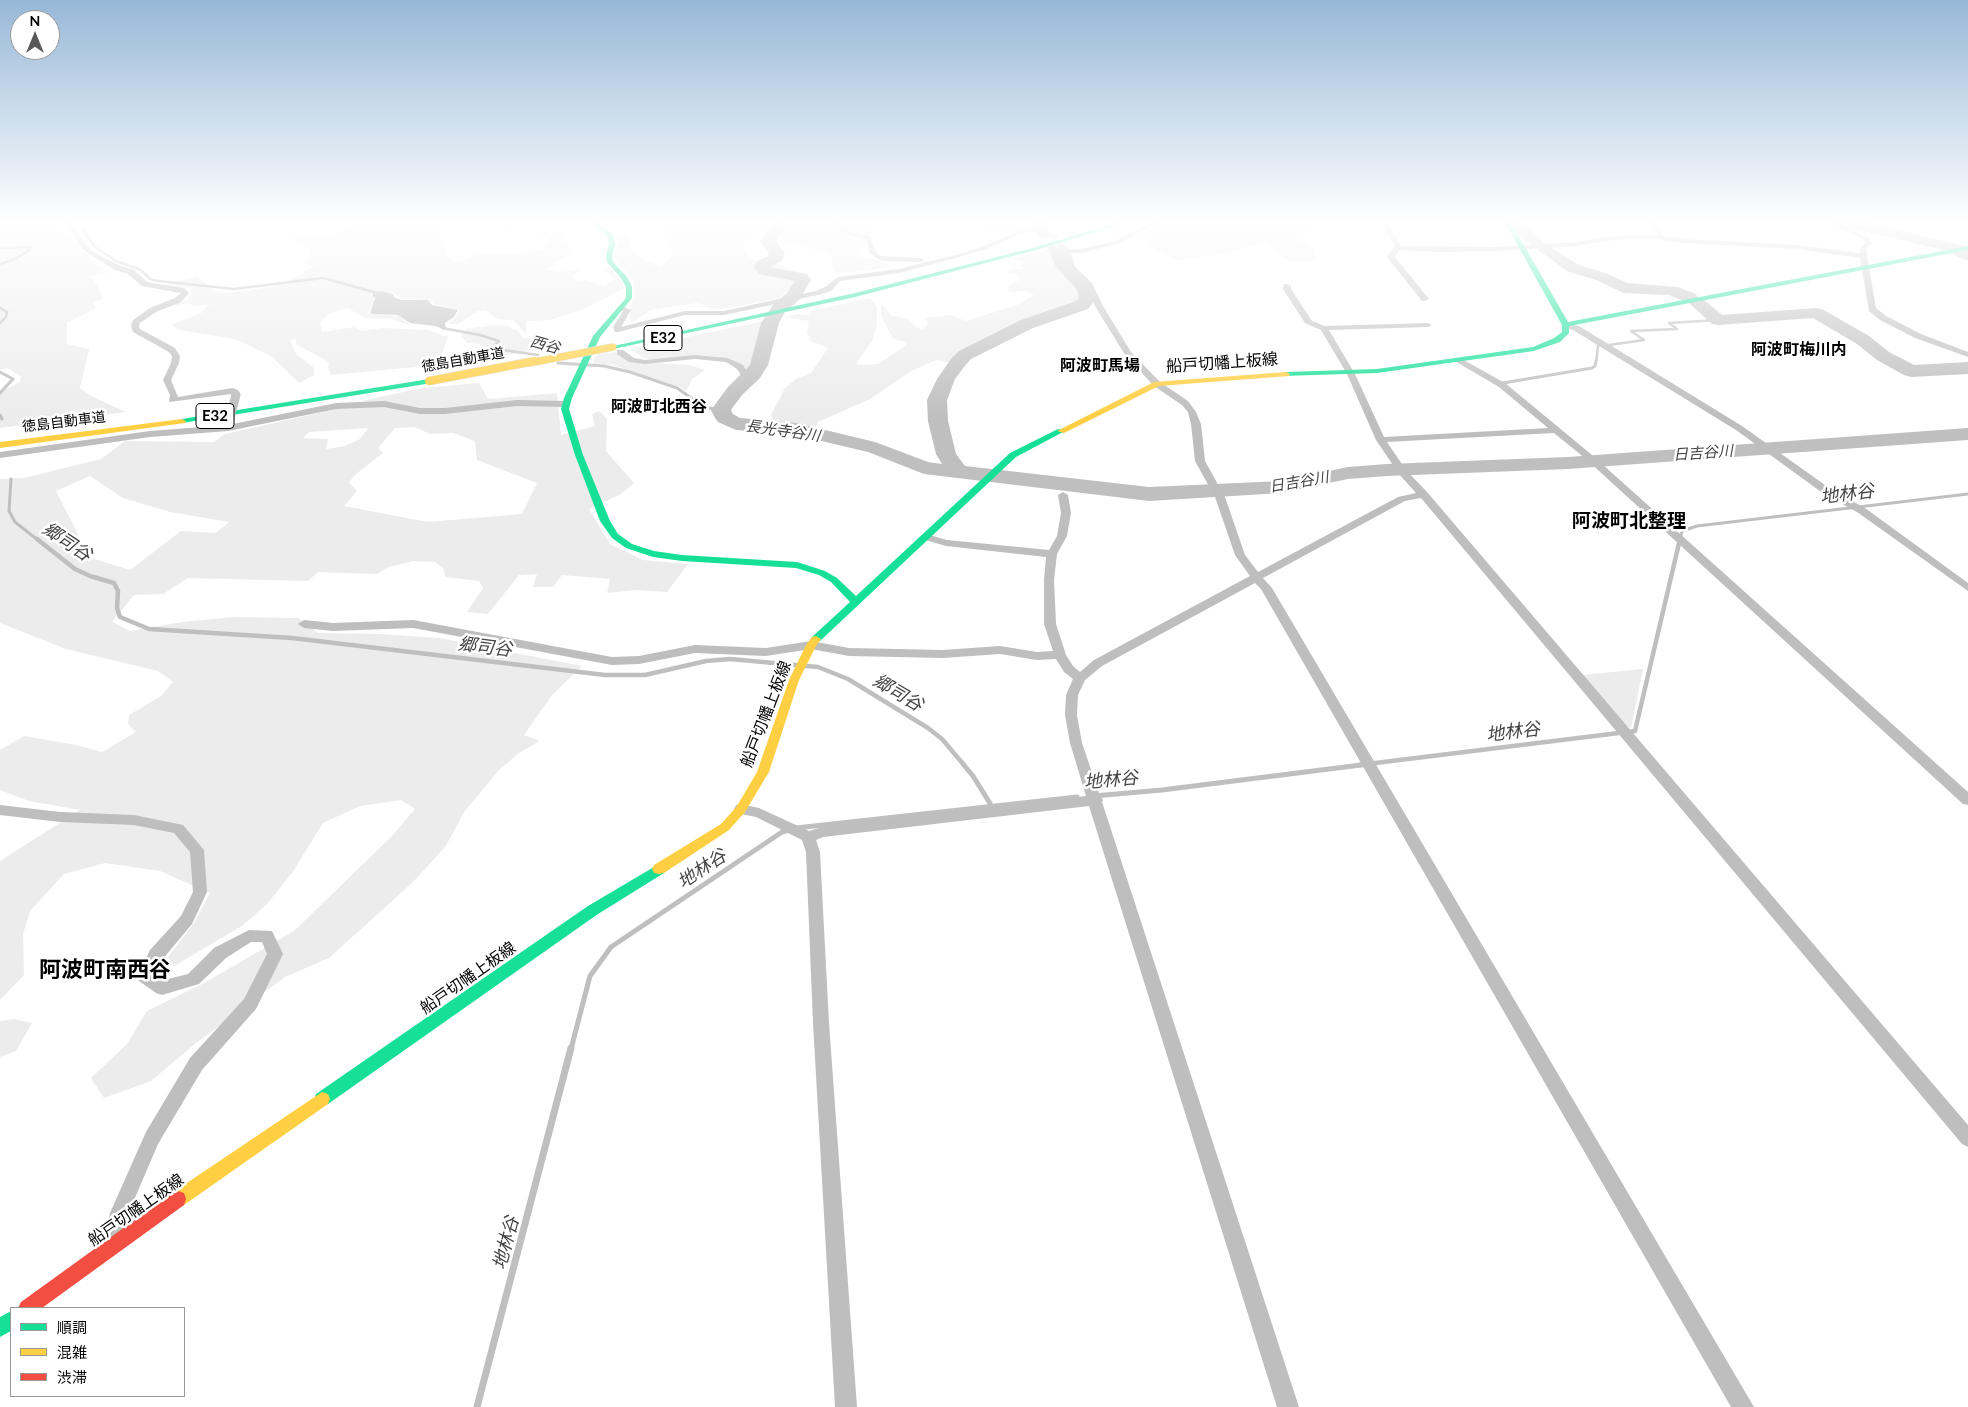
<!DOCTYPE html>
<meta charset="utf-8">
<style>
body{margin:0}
#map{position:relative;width:1968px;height:1407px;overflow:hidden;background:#fff;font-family:Lato,"Noto Sans JP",sans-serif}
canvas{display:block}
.legend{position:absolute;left:10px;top:1307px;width:175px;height:90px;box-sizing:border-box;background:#fff;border:1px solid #999;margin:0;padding:6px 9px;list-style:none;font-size:15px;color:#000}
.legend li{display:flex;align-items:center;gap:10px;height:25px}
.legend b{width:25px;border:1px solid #999}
.north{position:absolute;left:10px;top:10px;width:50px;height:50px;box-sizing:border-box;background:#fff;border:1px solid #999;border-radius:50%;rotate:0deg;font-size:14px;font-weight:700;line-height:20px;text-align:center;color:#000}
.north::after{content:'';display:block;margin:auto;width:18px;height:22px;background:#595959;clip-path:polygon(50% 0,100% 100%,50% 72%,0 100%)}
</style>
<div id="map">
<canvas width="1968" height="1407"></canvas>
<ul class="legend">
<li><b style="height:6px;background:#16e098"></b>順調</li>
<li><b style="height:6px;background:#ffcf43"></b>混雑</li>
<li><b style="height:6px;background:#f24e42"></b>渋滞</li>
</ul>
<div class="north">N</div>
</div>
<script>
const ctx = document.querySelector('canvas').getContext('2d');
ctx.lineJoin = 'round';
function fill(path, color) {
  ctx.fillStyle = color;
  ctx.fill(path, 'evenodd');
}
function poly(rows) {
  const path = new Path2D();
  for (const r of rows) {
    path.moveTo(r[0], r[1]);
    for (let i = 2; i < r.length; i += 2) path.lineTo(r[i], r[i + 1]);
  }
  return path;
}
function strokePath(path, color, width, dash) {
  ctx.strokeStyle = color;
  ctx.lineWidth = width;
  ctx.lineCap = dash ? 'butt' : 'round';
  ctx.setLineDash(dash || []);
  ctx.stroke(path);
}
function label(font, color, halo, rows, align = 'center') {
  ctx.font = font + ' Lato,"Noto Sans JP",sans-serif';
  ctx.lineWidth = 5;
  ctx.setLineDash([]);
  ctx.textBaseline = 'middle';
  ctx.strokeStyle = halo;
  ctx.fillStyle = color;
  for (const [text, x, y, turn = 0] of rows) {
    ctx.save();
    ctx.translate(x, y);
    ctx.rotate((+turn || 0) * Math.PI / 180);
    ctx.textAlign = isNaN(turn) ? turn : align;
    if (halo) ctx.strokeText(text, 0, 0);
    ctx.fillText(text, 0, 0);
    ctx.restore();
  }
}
fill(poly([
 [0,221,30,223,51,221,97,265,111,272,91,276,101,291,102,299,93,303,96,308,67,323,67,344,89,349,80,388,91,396,126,412,0,428,0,392,20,382,21,376,7,368,0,370],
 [371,221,440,221,438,231,460,230,459,232,438,233,445,242,445,253,453,261,462,261,479,253,523,253,543,250,548,239,543,234,506,233,504,225,512,221,510,230,512,231,518,227,522,230,567,230,566,239,570,253,546,270,559,272,581,269,572,277,576,281,586,280,603,286,613,281,610,274,602,270,610,267,623,283,623,289,581,310,550,320,526,321,526,334,514,321,495,318,486,310,478,311,458,324,453,324,448,323,455,318,460,310,434,304,431,300,402,299,394,293,374,291,370,295,374,298,368,314,399,316,412,326,392,319,364,318,348,308,330,313,320,322,322,332,354,327,362,331,383,328,428,330,448,337,442,354,435,363,427,366,331,375,328,368,329,362,296,344,296,339,290,340,296,354,314,368,314,375,299,383,271,356,235,339,179,330,171,325,201,313,209,305,192,306,189,303,170,306,190,299,191,294,190,288,163,284,197,277,217,292,228,293,277,286,297,277,313,266,306,263,311,253,302,243,289,236,288,231,321,237,349,226],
 [659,221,773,221,766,225,760,238,745,241,742,246,747,256,756,261,784,266,792,272,795,279,794,285,778,299,714,310,697,303,650,310,632,323,630,319,630,306,635,297,633,280,615,259,615,251,619,238,628,235,631,250,644,260,660,267,670,259,673,249,663,234,669,229],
 [791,221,876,221,877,225,864,240,866,245,859,248,860,257,872,258,893,267,835,274,830,254,785,241,779,233],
 [929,221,995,221,1024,227,1016,231,963,229],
 [1166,221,1332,221,1327,225,1315,227,1312,230,1294,236,1314,249,1316,256,1311,261,1289,261,1265,243,1216,255,1175,260,1150,246,1143,233],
 [1046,250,1054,251,1061,266,1058,268,1062,268,1082,289,1085,298,1080,304,1018,325,962,353,952,363,936,360,911,371,870,399,818,422,814,429,775,423,771,415,785,388,796,379,811,373,828,348,811,341,807,332,809,321,784,317,798,314,808,315,810,311,870,298,877,307,877,325,872,341,856,364,865,365,878,364,905,346,907,342,893,339,881,315,881,306,884,306,892,316,908,319,917,328,923,329,928,324,924,318,951,315,966,321,1020,304,1034,295,1025,291,1011,292,1007,288,1020,279,1018,275,1006,272,1012,269,1023,269,1021,266,1025,262,1013,259],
 [764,321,754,362,749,371,732,359,702,355,654,360,644,358,630,349],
 [494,325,507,326,518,331,523,338,540,339,557,342,559,345,493,358,480,344,467,343,462,337,466,329],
 [615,352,627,360,636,362,690,365,705,370,692,379,686,391,680,387,613,365,593,363,596,355],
 [479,383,488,399,557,393,561,435,595,426,592,414,599,411,607,419,606,451,634,483,621,494,589,509,610,544,643,560,688,564,667,592,635,590,607,593,610,579,562,575,553,587,533,587,537,574,519,575,488,614,467,612,483,588,479,581,445,577,444,569,435,562,413,561,389,567,377,574,318,572,308,581,188,578,163,594,134,595,112,622,130,631,182,622,234,617,298,618,318,633,380,634,439,638,582,666,552,695,524,735,540,741,519,753,500,769,464,812,446,846,413,882,329,958,285,977,196,1043,151,1081,104,1098,91,1078,127,1044,147,1011,204,983,294,931,392,836,415,809,401,800,360,806,323,823,292,873,267,904,242,926,174,966,168,957,194,923,210,893,160,871,105,863,64,874,30,911,23,934,24,975,0,1000,0,861,80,810,29,801,0,790,0,750,24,736,76,745,102,752,136,732,128,724,129,715,161,696,173,682,158,671,66,649,0,623,0,479,24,478,101,459,125,441,214,442,225,434,323,412,371,399,422,388],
 [415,427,430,434,453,433,475,441,477,460,537,483,522,514,428,522,344,506,357,491,349,482,356,474,383,453,378,448,395,428],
 [368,428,360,439,345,446,326,449,328,439,303,438,309,432],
 [90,476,123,498,170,512,229,522,216,533,181,531,130,570,78,554,78,534,56,491],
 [1643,669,1631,728,1625,726,1582,675],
 [14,1019,32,1023,16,1051,0,1057,0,1021]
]), '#ececec');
fill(poly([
 [381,291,393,294,394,297,401,300,428,300,432,305,458,310,454,317,445,323,446,330,435,326,410,323,398,315,372,314,370,313,375,298,372,296,373,293]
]), '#bfbfbf');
strokePath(poly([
 [71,221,82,228,95,247,116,261,141,270,150,279,158,281,234,289,323,278,381,294],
 [0,248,30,247,28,251,17,258,0,264],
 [0,308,7,312,6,317,0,323],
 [442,328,480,335,499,341,495,345,496,349,538,355],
 [1609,345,1644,340,1631,331,1677,329,1669,323,1718,320],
 [1596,363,1598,346,1601,345]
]), '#bfbfbf', 2.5);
strokePath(poly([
 [558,363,604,366,630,372,677,388,704,407,721,410],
 [0,372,13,379,0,393],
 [1503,383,1592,368,1595,366,1596,361],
 [0,415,2,419],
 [11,479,9,511,15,522,39,541],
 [1680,541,1682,531,1697,526,1968,494]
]), '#bfbfbf', 3);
strokePath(poly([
 [37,539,75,569,90,576,114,583,118,591,117,608,120,617,149,629,292,638,605,675,645,675,706,661,730,659,818,667,848,679,928,728,942,739,964,765],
 [1359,765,1635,731,1680,539]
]), '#bfbfbf', 4.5);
strokePath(poly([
 [963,764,973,776,991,805],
 [1094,796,1162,790,1369,764],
 [796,828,1077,797],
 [571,1049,590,976,611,947,782,832,789,830]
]), '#bfbfbf', 5);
strokePath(poly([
 [477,1407,571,1048]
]), '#bfbfbf', 7);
fill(poly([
 [770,221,785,221,786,223,776,241,785,253,783,259,780,262,770,267,807,274,811,280,799,300,785,312,779,323,768,365,760,378,742,395,731,410,733,414,740,418,796,423,875,442,928,462,942,464,936,454,928,421,927,400,937,379,951,359,959,351,1021,320,1076,301,1079,298,1077,290,1055,265,1048,248,1051,245,1056,243,1061,245,1070,263,1093,289,1096,299,1088,309,1033,328,971,359,964,367,955,379,947,400,948,421,956,454,965,466,1149,487,1282,481,1348,467,1387,464,1568,457,1968,428,1968,440,1568,469,1387,476,1348,479,1282,493,1149,501,924,474,868,452,796,435,736,430,718,422,715,418,711,410,728,387,750,365,761,323,773,305,787,293,795,281,759,274,754,267,757,261,768,256,769,253,760,241,770,228,772,224,770,221],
 [1027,221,1042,221,1053,235,1051,238,1041,238,1027,221],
 [1832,221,1857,221,1949,243,1968,249,1968,259,1939,249,1834,224,1832,221],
 [1514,222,1531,230,1544,243,1579,265,1608,274,1627,283,1678,287,1696,294,1698,298,1703,299,1722,315,1816,308,1822,309,1869,336,1889,352,1914,365,1968,362,1968,374,1911,377,1904,375,1877,360,1857,344,1813,318,1718,325,1712,324,1689,303,1669,295,1624,293,1596,280,1567,271,1509,229,1507,226,1509,223,1514,222]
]), '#bfbfbf');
strokePath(poly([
 [1052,233,1061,246]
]), '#d9d9d9', 8, [8, 4]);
fill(poly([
 [61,221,68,221,73,226,87,246,93,252,119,265,134,270,147,282,184,288,189,293,181,302,156,312,140,323,139,326,140,329,175,348,180,356,179,363,171,380,178,397,232,388,238,390,240,395,239,397,233,397,231,394,169,402,170,395,163,380,171,363,172,356,169,352,133,332,131,326,133,320,150,308,175,298,181,293,142,286,128,274,113,269,89,254,82,248,68,228,61,221],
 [831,221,837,221,841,227,850,232,871,237,876,252,880,256,921,258,925,260,921,262,884,261,876,258,870,253,866,239,846,234,836,229,831,221],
 [1154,221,1162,221,1119,243,1082,253,1071,253,1075,267,1092,283,1103,306,1131,352,1160,382,1188,401,1196,412,1201,424,1205,461,1225,497,1245,555,1258,572,1398,497,1416,493,1399,474,1376,440,1347,374,1321,330,1305,323,1283,289,1284,284,1287,284,1291,286,1291,289,1312,321,1325,326,1428,323,1432,325,1428,327,1329,330,1355,374,1384,437,1548,428,1499,387,1453,360,1460,358,1505,383,1592,455,1968,792,1968,805,1963,804,1586,459,1554,433,1387,442,1406,470,1427,492,1968,1125,1968,1147,1962,1144,1421,498,1405,501,1263,578,1272,588,1754,1407,1731,1407,1261,589,1255,583,1102,666,1085,680,1078,695,1077,715,1082,743,1100,796,1103,800,1102,802,1299,1407,1277,1407,1089,806,823,837,816,840,820,852,829,1023,857,1407,835,1407,813,1023,806,852,802,840,756,817,736,813,734,809,736,805,741,804,759,808,809,831,822,827,1086,796,1070,743,1065,715,1066,695,1073,679,1064,672,1056,659,1037,660,1000,654,943,658,849,656,811,649,766,656,695,653,639,664,612,665,413,628,333,631,304,628,298,624,304,620,333,623,413,620,612,657,639,656,695,645,766,648,811,641,849,648,943,650,1000,646,1037,652,1053,651,1044,624,1044,580,1046,557,946,546,922,539,921,537,926,534,947,540,1049,550,1057,536,1061,513,1058,495,1063,492,1068,495,1071,513,1067,536,1057,554,1054,580,1056,624,1066,655,1073,666,1080,672,1094,660,1250,576,1235,555,1215,497,1195,461,1191,424,1188,412,1182,405,1154,386,1125,355,1095,306,1085,284,1069,270,1064,252,1058,246,1061,244,1069,249,1082,249,1115,241,1154,221],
 [1380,221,1386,221,1401,246,1496,247,1576,242,1614,236,1658,235,1652,227,1651,221,1657,221,1664,236,1683,239,1798,245,1860,253,1860,249,1865,243,1864,240,1825,221,1833,221,1869,238,1872,243,1866,249,1867,256,1876,308,1886,316,1921,334,1968,352,1968,357,1915,338,1880,320,1869,311,1860,258,1798,249,1683,243,1650,238,1614,240,1576,246,1496,251,1439,252,1399,250,1395,257,1429,299,1425,301,1422,301,1387,257,1395,246,1380,221],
 [1851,221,1862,221,1968,247,1968,251,1851,221],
 [1048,223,1051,225,1050,226,1018,235,986,249,963,256,899,273,840,281,831,291,818,295,724,315,685,315,618,332,615,332,613,327,623,311,618,308,622,306,631,310,621,327,685,311,724,311,816,291,825,287,838,277,899,269,959,254,982,247,1014,233,1048,223],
 [1949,251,1968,256,1968,261,1949,253,1949,251],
 [1563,323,1579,326,1742,426,1832,490,1865,508,1968,583,1968,591,1857,512,1824,494,1736,430,1573,330,1563,327,1563,323],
 [617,350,623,350,634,358,645,360,695,355,728,358,743,365,753,381,736,401,733,402,729,399,745,381,737,369,726,362,695,359,645,364,629,362,617,354,617,350],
 [517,400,566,401,570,404,566,407,517,406,445,414,420,414,384,407,336,409,228,431,150,437,0,458,0,452,150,431,228,425,336,403,384,401,420,408,445,408,517,400],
 [0,805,60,812,134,815,183,825,204,850,207,892,192,924,162,960,154,974,164,980,188,974,214,948,249,930,272,931,283,954,256,1009,202,1070,158,1144,128,1214,119,1251,112,1254,105,1251,102,1244,110,1213,146,1132,190,1058,244,999,267,954,262,942,251,942,226,958,199,984,162,995,156,993,139,981,137,976,150,950,181,916,193,892,190,852,174,833,134,825,60,822,0,815,0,805]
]), '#bebebe');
fill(poly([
 [589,221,596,221,603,225,613,235,615,244,612,256,613,262,627,277,632,287,632,298,600,337,572,398,569,409,583,455,610,521,618,534,632,544,654,551,682,555,797,562,825,571,837,578,856,596,1010,453,1058,429,1065,431,1016,457,820,641,812,641,811,639,812,637,850,602,831,582,819,575,796,568,682,561,653,557,626,548,612,538,600,521,575,455,561,409,564,398,593,336,626,298,626,287,621,278,607,262,606,256,609,244,607,236,589,221],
 [1123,221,1132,221,1036,250,855,297,613,349,609,347,855,293,1032,248,1123,221],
 [1504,221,1510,221,1568,322,1968,246,1968,250,1569,326,1569,333,1560,342,1534,351,1377,373,1283,376,1282,374,1286,372,1377,369,1533,347,1554,338,1562,332,1562,325,1504,221],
 [429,379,433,381,432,383,182,423,178,421,182,419,429,379],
 [659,864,664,865,666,869,664,873,598,914,328,1104,322,1106,316,1104,314,1099,316,1094,588,906,659,864],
 [11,1311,11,1331,0,1337,0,1317,11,1311]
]), '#16e098');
fill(poly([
 [1286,372,1290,374,1289,376,1159,386,1064,433,1057,431,1154,382,1286,372],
 [182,419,186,421,185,423,0,448,0,442,182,419],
 [816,636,821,639,816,646,799,680,769,772,745,812,729,830,664,873,659,874,654,873,652,869,654,865,721,824,737,806,757,772,789,680,806,645,812,637,816,636],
 [322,1092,328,1094,330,1099,328,1104,184,1205,178,1207,172,1205,170,1199,172,1193,322,1092]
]), '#ffcf43');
fill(poly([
 [178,1191,184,1193,186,1199,184,1205,42,1308,18,1308,21,1302,172,1193,178,1191]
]), '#f24e42');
const slowBridgeFar1 = poly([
 [529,363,613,347]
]);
const slowBridge = poly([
 [429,381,535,361]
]);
strokePath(slowBridgeFar1, '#dbdbdb', 8, []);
strokePath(slowBridge, '#dbdbdb', 9, []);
strokePath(poly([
 [228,425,236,395]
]), '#bebebe', 9);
strokePath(slowBridgeFar1, '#ffcf43', 7);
strokePath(slowBridge, '#ffcf43', 8);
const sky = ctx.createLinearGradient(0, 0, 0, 418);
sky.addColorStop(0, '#97b8d8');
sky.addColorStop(0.53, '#fff');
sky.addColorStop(1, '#ffffff00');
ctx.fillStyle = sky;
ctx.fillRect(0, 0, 1968, 418);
label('14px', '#000', '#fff', [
 ["徳島自動車道",463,360,-10],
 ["徳島自動車道",64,422,-7]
]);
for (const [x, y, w] of [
 [663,338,38],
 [215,416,38]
]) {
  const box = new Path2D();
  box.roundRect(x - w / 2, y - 12.5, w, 25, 4);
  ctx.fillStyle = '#fff';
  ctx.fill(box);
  strokePath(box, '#000', 1);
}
label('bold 15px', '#000', null, [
 ["E32",663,338],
 ["E32",215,416]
]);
label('italic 15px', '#444', '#fff', [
 ["西谷",545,345,15],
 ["長光寺谷川",783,431,8],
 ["日吉谷川",1703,453,-4],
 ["日吉谷川",1299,482,-10]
]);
label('bold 16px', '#000', '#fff', [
 ["阿波町梅川内",1799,350],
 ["阿波町馬場",1100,366],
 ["阿波町北西谷",659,407]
]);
label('16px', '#000', '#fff', [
 ["船戸切幡上板線",1222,363,-4],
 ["船戸切幡上板線",766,714,-69],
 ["船戸切幡上板線",468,978,-35],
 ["船戸切幡上板線",136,1210,-35]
]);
label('italic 18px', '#444', '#fff', [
 ["地林谷",1847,494,-7],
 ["郷司谷",67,542,34],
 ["郷司谷",485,647,7],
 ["郷司谷",898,693,31],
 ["地林谷",1513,732,-7],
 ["地林谷",1111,780,-5],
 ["地林谷",702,869,-34],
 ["地林谷",506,1243,-75]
]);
label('bold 19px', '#000', '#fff', [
 ["阿波町北整理",1629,521]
]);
label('bold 22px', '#000', '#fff', [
 ["阿波町南西谷",105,970]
]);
</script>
